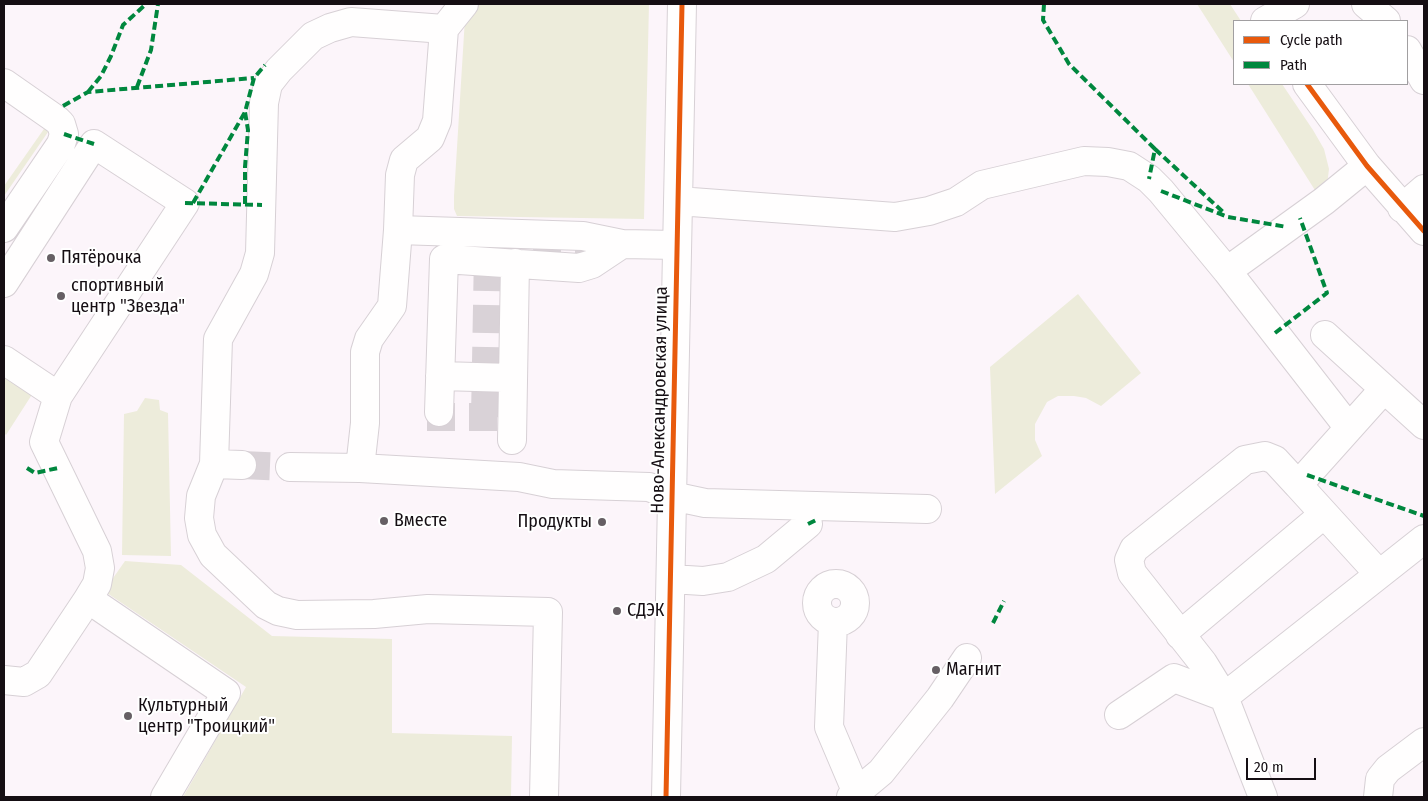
<!DOCTYPE html>
<meta charset="utf-8">
<style>
body{margin:0}
#map{position:relative;width:1428px;height:801px;overflow:hidden;background:#fcf5fa;font-family:"Fira Sans Condensed",sans-serif}
canvas{display:block}
.frame{position:absolute;inset:0;border:5px solid #150e13;pointer-events:none}
.legend{position:absolute;left:1233px;top:20px;width:175px;height:65px;box-sizing:border-box;background:#fff;border:1px solid #a19fa1;margin:0;padding:6px 9px;list-style:none;font-size:15px;color:#150e13}
.legend li{display:flex;align-items:center;gap:10px;height:25px}
.legend b{width:25px;border:1px solid #a19fa1}
.scale{position:absolute;left:1246px;top:758px;width:70px;height:22px;box-sizing:border-box;border:2px solid #150e13;border-top:0;padding-left:6px;font-size:15px;line-height:18px;white-space:nowrap;color:#150e13;-webkit-text-stroke:4px #fff;paint-order:stroke}
</style>
<div id="map">
<canvas width="1428" height="801"></canvas>
<div class="frame"></div>
<ul class="legend">
<li><b style="height:6px;background:#e8590c"></b>Cycle path</li>
<li><b style="height:6px;background:#00873e"></b>Path</li>
</ul>
<div class="scale">20 m</div>
</div>
<script>
const ctx = document.querySelector('canvas').getContext('2d');
ctx.lineJoin = 'round';
function fill(path, color) {
  ctx.fillStyle = color;
  ctx.fill(path, 'evenodd');
}
function poly(rows) {
  const path = new Path2D();
  for (const r of rows) {
    if (r.length === 3) {
      path.moveTo(r[0] + r[2], r[1]);
      path.arc(r[0], r[1], r[2], 0, 2 * Math.PI);
      continue;
    }
    path.moveTo(r[0], r[1]);
    for (let i = 2; i < r.length; i += 2) path.lineTo(r[i], r[i + 1]);
  }
  return path;
}
function strokePath(path, color, width, dash) {
  ctx.strokeStyle = color;
  ctx.lineWidth = width;
  ctx.lineCap = dash ? 'butt' : 'round';
  ctx.setLineDash(dash || []);
  ctx.stroke(path);
}
function label(font, color, halo, rows, align = 'center') {
  ctx.font = font + ' "Fira Sans Condensed",sans-serif';
  ctx.lineWidth = 4;
  ctx.setLineDash([]);
  ctx.textBaseline = 'middle';
  ctx.strokeStyle = halo;
  ctx.fillStyle = color;
  for (const [text, x, y, turn = 0] of rows) {
    ctx.save();
    ctx.translate(x, y);
    ctx.rotate((+turn || 0) * Math.PI / 180);
    ctx.textAlign = isNaN(turn) ? turn : align;
    if (halo) ctx.strokeText(text, 0, 0);
    ctx.fillText(text, 0, 0);
    ctx.restore();
  }
}
fill(poly([
 [477,4,649,4,644,219,457,216,454,209,454,196,465,18],
 [1197,4,1230,4,1241,21,1234,21,1234,62],
 [1248,84,1282,84,1313,130,1324,149,1329,169,1327,185,1318,195],
 [46,126,48,132,4,196,4,186],
 [1078,294,1141,373,1101,406,1086,398,1074,396,1058,396,1047,402,1035,424,1035,440,1042,456,995,494,990,367],
 [4,375,33,393,6,435,4,433],
 [145,398,159,400,160,410,168,413,171,556,122,555,124,414,137,411],
 [125,561,181,565,272,636,392,639,392,733,512,736,511,797,183,797,246,687,104,591]
]), '#edecdb');
strokePath(poly([
 [427,417,503,417],
 [485,417,488,252,584,253],
 [242,465,290,467]
]), '#d9d2d7', 28, [28, 14]);
const minor = poly([
 [464,4,444,29,351,22,330,28,313,36,279,70,268,84,264,103,260,253,254,274,218,339,214,464,201,496,199,518,202,535,213,555,266,605,278,611,297,615,374,614,428,609,548,612,544,797],
 [1366,4,1386,21],
 [1265,21,1295,4],
 [444,29,437,121,430,138,404,160,400,175,398,230,583,236,622,244,677,245],
 [1407,50,1424,80],
 [4,83,57,120,61,124,64,134,61,144,4,228],
 [1307,84,1367,166,1424,231],
 [678,201,895,217,929,211,956,202,982,185,1084,161,1108,162,1129,166,1149,179,1161,191,1227,271,1349,428],
 [1402,208,1424,189],
 [398,230,392,306,369,339,365,352,365,423,360,468,519,477,553,484,649,487,672,496,705,503,927,509],
 [1227,271,1324,201,1367,166],
 [4,283,94,144,185,203,58,396,44,442,97,551,100,568,97,584,88,599,226,693,165,797],
 [1325,335,1424,425],
 [4,360,58,396],
 [440,376,512,378],
 [439,412,444,259,579,268,592,264,622,244],
 [512,440,515,263],
 [214,464,242,465],
 [290,467,360,468],
 [1379,574,1298,485,1384,389],
 [671,579,703,581,728,577,766,559,808,524],
 [836,603,19],
 [833,622,829,727,857,793],
 [1180,635,1323,515],
 [4,680,24,682,38,674,88,599],
 [1224,697,1203,663,1132,573,1129,560,1134,549,1245,460,1265,456,1275,460,1298,485],
 [1119,715,1174,678,1224,697],
 [666,797,682,4],
 [851,797,881,772,940,698,967,658],
 [1263,797,1224,697,1424,539],
 [1378,797,1380,779,1388,769,1424,742]
]);
strokePath(minor, '#d7d0d5', 30);
strokePath(minor, '#fffefe', 28);
strokePath(poly([
 [1044,4,1043,20,1069,64,1155,149,1149,179],
 [137,87,151,50,158,4],
 [88,92,101,76,111,56,123,25,146,4],
 [63,106,88,92,254,78],
 [64,134,94,144],
 [1155,149,1223,212],
 [1161,191,1228,217,1287,227],
 [185,203,262,205],
 [193,203,245,112,254,78,265,65],
 [245,204,245,167,248,130,245,112],
 [1275,333,1327,293,1300,218],
 [27,468,35,473,58,468],
 [1307,475,1424,516],
 [808,524,818,519],
 [993,623,1004,601]
]), '#00873e', 4, [8, 4]);
strokePath(poly([
 [1307,84,1367,166,1424,231],
 [666,797,682,4]
]), '#e8590c', 5);
for (const [x, y, r, color] of [
 [51,258,5,"#665f64"],
 [61,296,5,"#665f64"],
 [384,521,5,"#665f64"],
 [602,522,5,"#665f64"],
 [617,611,5,"#665f64"],
 [936,670,5,"#665f64"],
 [128,716,5,"#665f64"]
]) {
  const dot = new Path2D();
  dot.arc(x, y, r, 0, 2 * Math.PI);
  ctx.fillStyle = color;
  ctx.fill(dot);
  strokePath(dot, '#fff', 2);
}
label('18px', '#150e13', '#fff', [
 ["Пятёрочка",61,258],
 ["спортивный",71,286],
 ["центр \"Звезда\"",71,307],
 ["Вместе",394,521],
 ["Продукты",592,522,"right"],
 ["СДЭК",627,611],
 ["Магнит",946,670],
 ["Культурный",138,706],
 ["центр \"Троицкий\"",138,727]
], 'left');
label('18px', '#150e13', '#fff', [
 ["Ново-Александровская улица",660,400,-89]
]);
</script>
